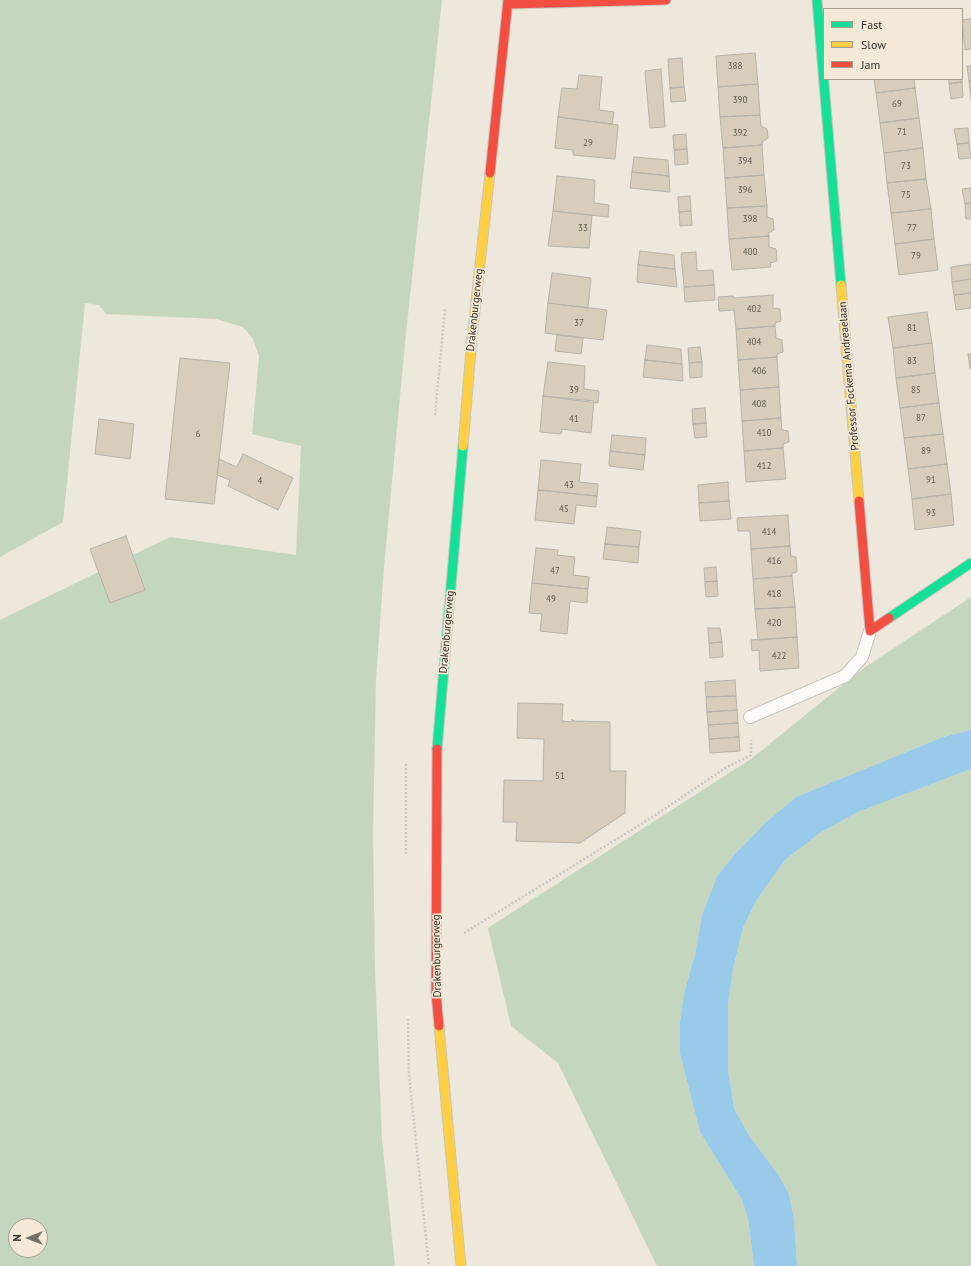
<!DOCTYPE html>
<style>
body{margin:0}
#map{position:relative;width:971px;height:1266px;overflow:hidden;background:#ede7dc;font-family:"PT Sans",sans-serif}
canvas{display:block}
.legend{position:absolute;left:823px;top:8px;width:140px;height:72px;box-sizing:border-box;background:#f3e9d6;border:1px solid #a69e90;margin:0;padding:5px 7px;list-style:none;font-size:12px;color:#322e27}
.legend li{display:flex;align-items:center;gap:8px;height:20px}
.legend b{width:20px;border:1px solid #a69e90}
.north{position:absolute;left:8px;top:1218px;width:40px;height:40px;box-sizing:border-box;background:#f3e9d6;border:1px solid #a69e90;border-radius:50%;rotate:270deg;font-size:11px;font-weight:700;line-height:16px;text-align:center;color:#322e27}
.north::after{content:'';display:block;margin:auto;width:14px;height:18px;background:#736f66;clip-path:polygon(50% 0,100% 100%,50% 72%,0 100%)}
</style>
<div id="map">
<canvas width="971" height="1266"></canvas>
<ul class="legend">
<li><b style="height:5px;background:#16e098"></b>Fast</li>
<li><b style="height:5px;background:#ffcf43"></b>Slow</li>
<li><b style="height:5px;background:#f24e42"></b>Jam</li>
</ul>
<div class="north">N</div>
</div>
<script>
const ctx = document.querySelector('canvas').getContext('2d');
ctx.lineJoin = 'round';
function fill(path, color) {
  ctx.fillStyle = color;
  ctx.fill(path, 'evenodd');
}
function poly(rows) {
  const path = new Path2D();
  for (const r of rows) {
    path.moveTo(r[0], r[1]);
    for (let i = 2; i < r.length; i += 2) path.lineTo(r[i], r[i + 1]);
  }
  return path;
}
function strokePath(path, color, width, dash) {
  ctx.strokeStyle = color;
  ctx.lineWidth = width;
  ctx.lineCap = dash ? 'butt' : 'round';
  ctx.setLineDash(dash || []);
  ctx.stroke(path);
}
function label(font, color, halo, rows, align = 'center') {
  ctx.font = font + ' "PT Sans",sans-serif';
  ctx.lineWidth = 3.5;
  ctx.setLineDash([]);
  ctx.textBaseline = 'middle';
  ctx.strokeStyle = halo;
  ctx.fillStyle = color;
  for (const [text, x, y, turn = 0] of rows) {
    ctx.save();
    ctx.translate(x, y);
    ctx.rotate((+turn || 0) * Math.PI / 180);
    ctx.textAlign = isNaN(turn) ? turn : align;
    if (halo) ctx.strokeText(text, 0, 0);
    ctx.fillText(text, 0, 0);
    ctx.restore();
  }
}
fill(poly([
 [0,0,442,0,405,343,384,567,376,679,373,833,375,969,382,1139,395,1266,0,1266,0,620,170,537,296,555,301,446,252,434,259,356,253,339,243,327,216,319,106,314,99,305,85,303,63,522,0,557],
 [16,1226,40,1226,40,1250,16,1250],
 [971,597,971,730,943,737,796,797,764,824,734,855,717,876,702,915,695,954,684,993,680,1022,680,1054,700,1132,742,1200,748,1219,754,1266,657,1266,558,1063,511,1026,488,928,751,759,861,670],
 [971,769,971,1266,797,1266,794,1219,789,1194,778,1174,750,1137,734,1108,728,1069,728,1004,733,969,743,928,756,901,785,860,820,833,858,812]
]), '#c5d6be');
fill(poly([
 [971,730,971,769,858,812,820,833,785,860,756,901,743,928,733,969,728,1004,728,1069,734,1108,750,1137,778,1174,789,1194,794,1219,797,1266,754,1266,748,1219,742,1200,700,1132,680,1054,680,1022,684,993,695,954,702,915,717,876,734,855,764,824,796,797,943,737]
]), '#9acae9');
const building = poly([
 [971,19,971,49,965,50,962,20,971,19],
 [755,53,758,84,718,87,716,56,755,53],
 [682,58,684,87,670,88,668,59,682,58],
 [967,66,971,66,971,81,969,81,967,66],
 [661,69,665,127,650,128,645,71,661,69],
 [579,75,602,77,599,110,614,112,612,124,558,117,562,88,577,89,579,75],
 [874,79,914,79,915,88,876,93,874,79],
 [949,79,962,79,962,82,949,84,949,79],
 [969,81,971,81,971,99,969,81],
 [962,82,963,97,951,99,949,84,962,82],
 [758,84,760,115,720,117,718,87,758,84],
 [684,87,686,101,671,102,670,88,684,87],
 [915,88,919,118,880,123,876,93,915,88],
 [760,115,761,126,767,129,768,138,762,142,762,145,723,148,720,117,760,115],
 [558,117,618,125,615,159,573,155,573,150,555,148,558,117],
 [919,118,923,148,884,153,880,123,919,118],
 [968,128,969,143,957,144,954,129,968,128],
 [686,134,687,149,674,150,673,135,686,134],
 [969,143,971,158,959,159,957,144,969,143],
 [762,145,764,175,725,178,723,148,762,145],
 [923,148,926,179,887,183,884,153,923,148],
 [687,149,688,164,675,165,674,150,687,149],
 [634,157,668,160,669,176,632,172,634,157],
 [632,172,669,176,670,192,630,188,632,172],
 [764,175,767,206,727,208,725,178,764,175],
 [557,176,595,180,594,203,609,205,608,217,553,211,557,176],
 [926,179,931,209,891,213,887,183,926,179],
 [971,188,971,203,965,204,962,189,971,188],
 [690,196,691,211,679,212,678,197,690,196],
 [971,203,971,219,966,219,965,204,971,203],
 [767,206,767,217,773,219,774,230,768,233,769,236,729,239,727,208,767,206],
 [931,209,934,239,895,244,891,213,931,209],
 [553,211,592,215,589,248,548,246,553,211],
 [691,211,692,225,680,226,679,212,691,211],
 [769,236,769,247,776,249,777,261,770,263,771,267,732,270,729,239,769,236],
 [934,239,938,270,899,275,895,244,934,239],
 [640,251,674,255,675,269,638,265,640,251],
 [696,252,697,271,713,270,714,285,684,287,681,253,696,252],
 [971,264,971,279,952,282,951,267,971,264],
 [638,265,675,269,677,287,637,282,638,265],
 [552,273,591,278,588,308,548,303,552,273],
 [971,279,971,293,954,295,952,282,971,279],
 [714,285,715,300,685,302,684,287,714,285],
 [971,293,971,308,956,310,954,295,971,293],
 [773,295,773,308,780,309,781,321,775,323,775,326,736,329,734,310,719,311,718,297,733,296,734,298,773,295],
 [548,303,607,310,603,340,545,333,548,303],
 [927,312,932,343,893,348,888,317,927,312],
 [775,326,776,338,782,340,783,352,777,354,777,357,738,360,736,329,775,326],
 [557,335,583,338,581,354,555,351,557,335],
 [932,343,935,373,896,378,893,348,932,343],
 [647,345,681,349,682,364,645,360,647,345],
 [700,347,702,362,689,363,688,348,700,347],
 [968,354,971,354,971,369,970,369,968,354],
 [777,357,779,387,740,390,738,360,777,357],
 [180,358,230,363,214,504,165,499,180,358],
 [645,360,682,364,683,381,643,377,645,360],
 [548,362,585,366,584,389,599,391,598,403,543,396,548,362],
 [702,362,702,377,690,378,689,363,702,362],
 [935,373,939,403,900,408,896,378,935,373],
 [779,387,781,418,742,421,740,390,779,387],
 [543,396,594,401,591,433,562,429,561,434,540,432,543,396],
 [939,403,943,434,904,438,900,408,939,403],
 [705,408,706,423,693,424,692,409,705,408],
 [781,418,782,430,788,431,789,442,783,444,783,448,744,451,742,421,781,418],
 [99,419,134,424,130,459,95,454,99,419],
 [706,423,707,437,695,438,693,424,706,423],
 [943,434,947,464,908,469,904,438,943,434],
 [612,435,646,438,645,455,610,451,612,435],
 [783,448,786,479,746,482,744,451,783,448],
 [610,451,645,455,643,470,609,466,610,451],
 [243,454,293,478,278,510,228,486,230,480,217,475,219,459,237,467,243,454],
 [541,460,581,464,579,482,598,484,597,496,538,490,541,460],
 [947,464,951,494,912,499,908,469,947,464],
 [728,482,729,501,699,503,698,485,728,482],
 [538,490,597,496,596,507,576,505,574,524,535,520,538,490],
 [951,494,954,525,915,530,912,499,951,494],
 [729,501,731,519,700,521,699,503,729,501],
 [788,515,790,546,751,549,750,531,738,531,737,518,788,515],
 [607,527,641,531,639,547,605,544,607,527],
 [126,536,145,590,110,603,90,549,126,536],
 [605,544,639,547,638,563,603,559,605,544],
 [790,546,791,556,796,557,797,572,792,573,792,576,753,579,751,549,790,546],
 [536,548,558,550,557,555,575,557,573,575,589,577,588,589,532,583,536,548],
 [716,567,717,581,705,582,704,568,716,567],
 [792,576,795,607,755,609,753,579,792,576],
 [717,581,718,596,706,597,705,582,717,581],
 [532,583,588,589,587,603,570,601,567,634,540,631,542,614,529,613,532,583],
 [795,607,797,637,758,640,755,609,795,607],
 [708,628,720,628,722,642,709,643,708,628],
 [797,637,799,668,760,671,759,650,752,651,751,640,797,637],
 [722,642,723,657,710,658,709,643,722,642],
 [735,680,736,696,706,697,705,682,735,680],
 [736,696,737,710,707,712,706,697,736,696],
 [518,703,563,704,562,721,572,722,572,719,574,721,610,722,610,771,626,771,625,813,580,843,516,841,517,822,503,822,504,780,543,781,544,739,517,738,518,703],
 [737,710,738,723,708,725,707,712,737,710],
 [738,723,739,737,709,739,708,725,738,723],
 [739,737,740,751,710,753,709,739,739,737]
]);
fill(building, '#d7cdba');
strokePath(building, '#b6b2a9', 1);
const lane = poly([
 [750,717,845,676,862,657,870,631]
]);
const fast = poly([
 [817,0,841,285],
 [889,618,971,563],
 [437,749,463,446]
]);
const slow = poly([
 [841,285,859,501],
 [463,446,472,338,490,173],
 [439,1026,461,1266]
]);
const jam = poly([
 [508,4,666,0],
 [490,173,508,0],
 [859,501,870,631,889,618],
 [437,749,436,993,439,1026]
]);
strokePath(lane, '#c8c4bc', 14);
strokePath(fast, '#c8c4bc', 11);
strokePath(slow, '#c8c4bc', 11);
strokePath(jam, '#c8c4bc', 11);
strokePath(poly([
 [435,415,445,308],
 [406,854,406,763],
 [464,933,651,818,727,767,751,755,751,740],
 [408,1019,409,1075,429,1266]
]), '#cac8c4', 2.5, [2, 2]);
strokePath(lane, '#fcfbfa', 12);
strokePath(fast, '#16e098', 9);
strokePath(slow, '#ffcf43', 9);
strokePath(jam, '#f24e42', 9);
label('9px', '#5b564c', null, [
 ["388",735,66],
 ["390",740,100],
 ["69",897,104],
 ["71",902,132],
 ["392",740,133],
 ["29",588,143],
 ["394",745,161],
 ["73",906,166],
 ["396",745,190],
 ["75",906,195],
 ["398",750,219],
 ["33",583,228],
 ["77",912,228],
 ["400",750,252],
 ["79",916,256],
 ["402",754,309],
 ["37",579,323],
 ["81",912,328],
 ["404",754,342],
 ["83",912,361],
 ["406",759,371],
 ["39",574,390],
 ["85",916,390],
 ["408",759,404],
 ["87",921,418],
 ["41",574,419],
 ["410",764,433],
 ["6",198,434],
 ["89",926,451],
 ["412",764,466],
 ["91",931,480],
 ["4",260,481],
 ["43",569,485],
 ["45",564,509],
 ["93",931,513],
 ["414",769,532],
 ["416",774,561],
 ["47",555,571],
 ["418",774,594],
 ["49",551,599],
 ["420",774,623],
 ["422",779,656],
 ["51",560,776]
]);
label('11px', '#322e27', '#f3e9d6', [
 ["Drakenburgerweg",475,310,-84],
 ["Professor Fockema Andreaelaan",849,376,-95],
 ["Drakenburgerweg",447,632,-85],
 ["Drakenburgerweg",437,956,-91]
]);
</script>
